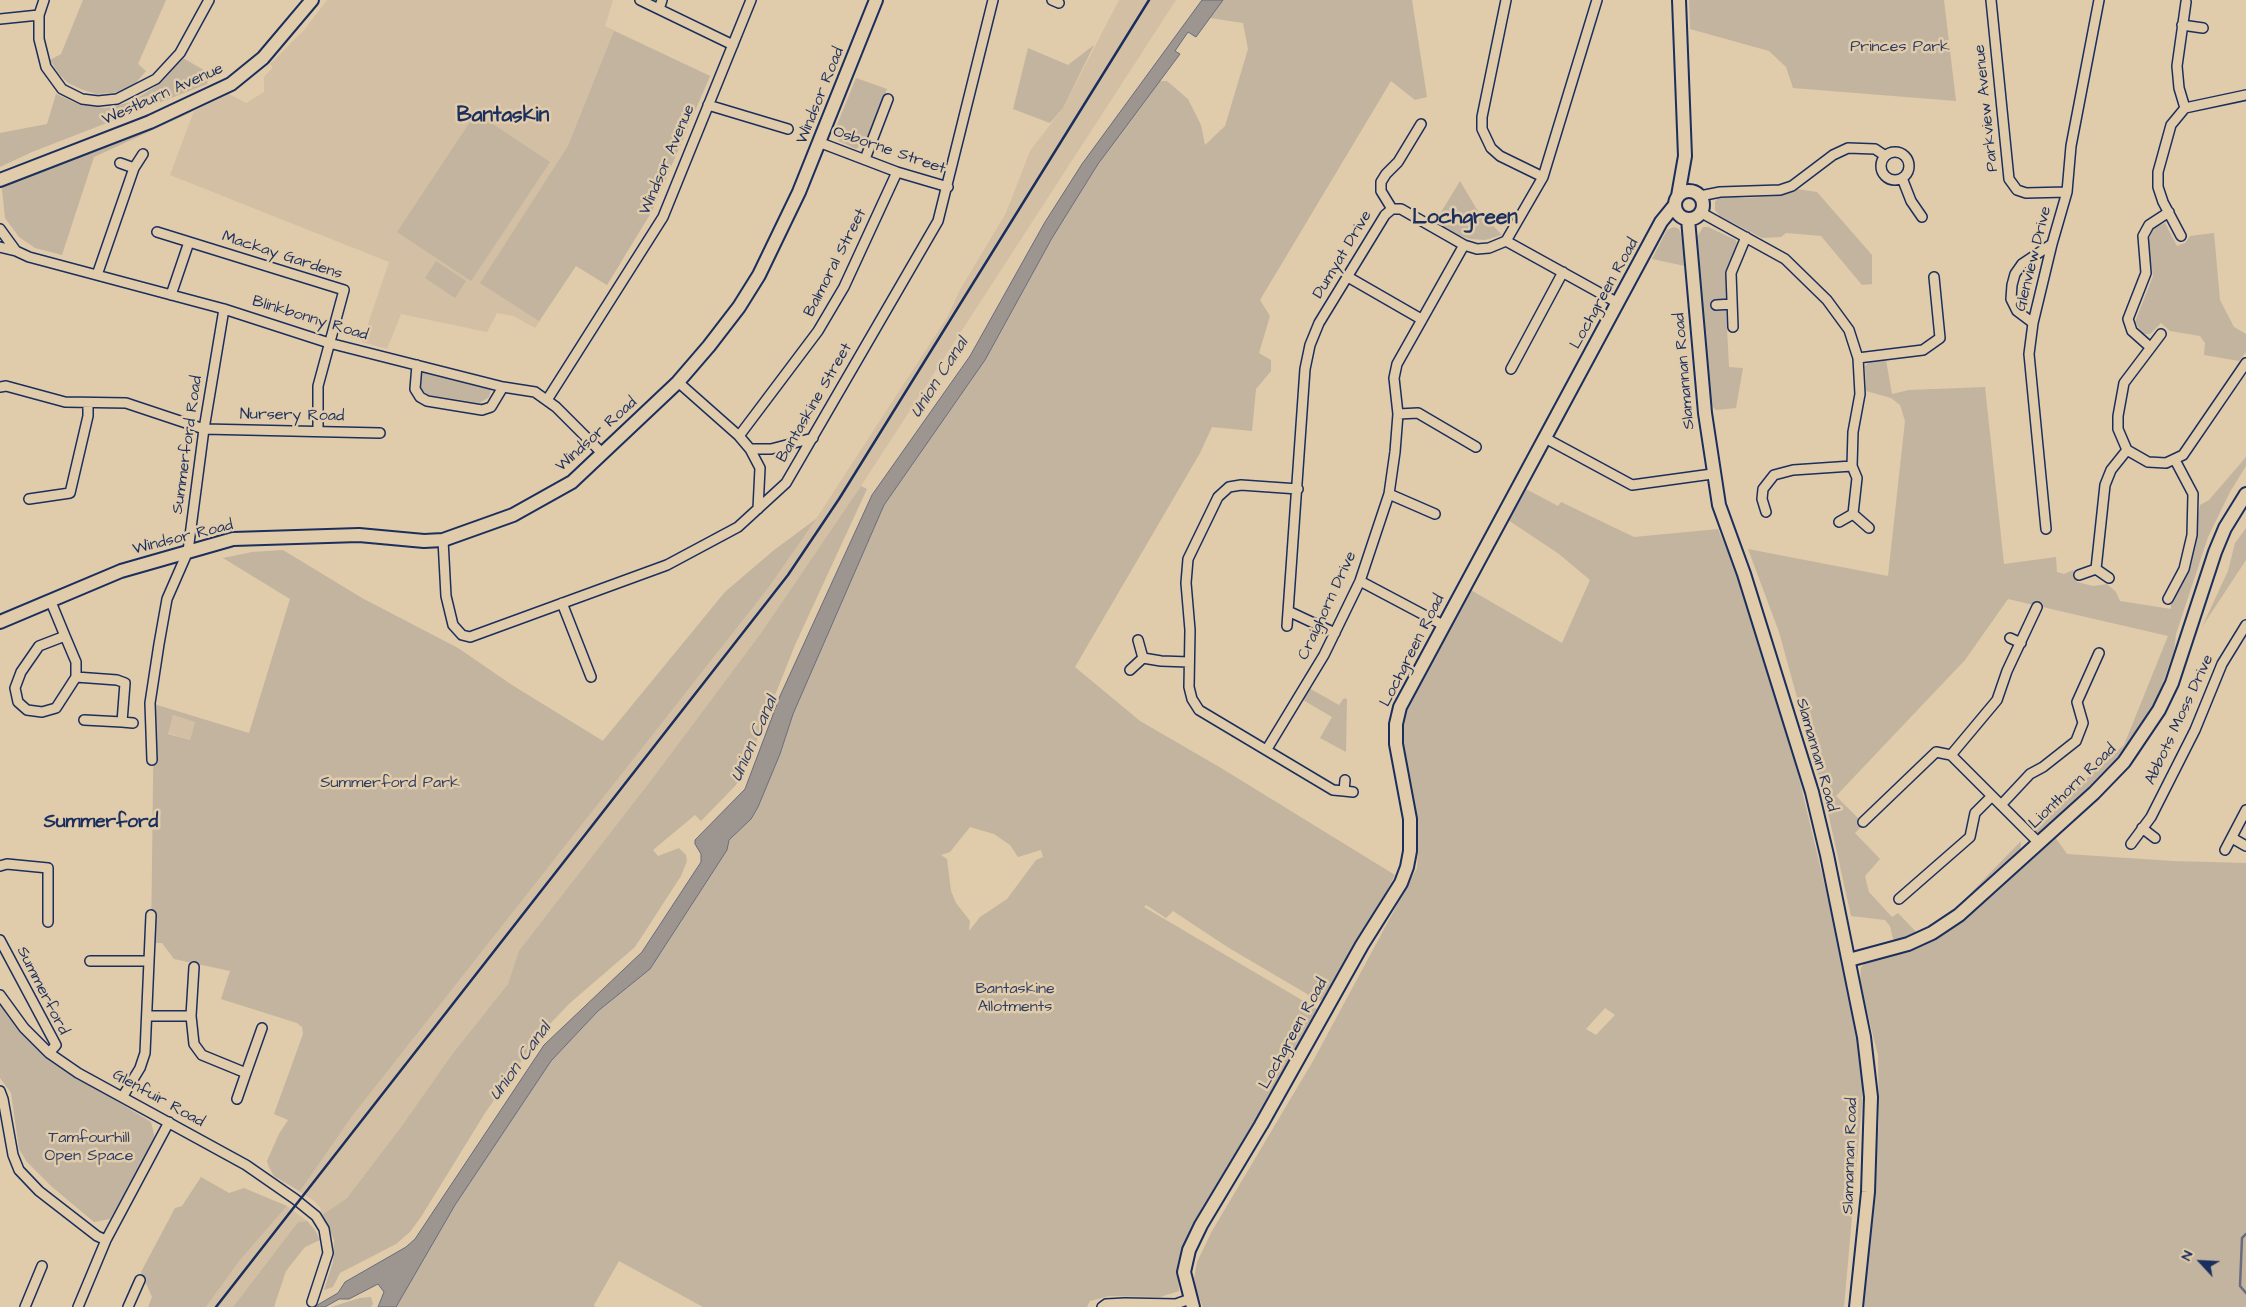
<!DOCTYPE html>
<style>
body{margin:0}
#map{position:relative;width:2246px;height:1307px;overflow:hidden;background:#e0cbaa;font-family:"Architects Daughter",sans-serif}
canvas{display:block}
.north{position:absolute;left:2176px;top:1237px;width:50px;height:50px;-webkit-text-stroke:4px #e0cbaa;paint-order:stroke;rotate:295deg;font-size:14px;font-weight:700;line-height:20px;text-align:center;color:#1b2f5e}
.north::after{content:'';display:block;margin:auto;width:18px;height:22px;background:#1b2f5e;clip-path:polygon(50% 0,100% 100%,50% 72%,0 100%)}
</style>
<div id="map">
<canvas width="2246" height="1307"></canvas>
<div class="north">N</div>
</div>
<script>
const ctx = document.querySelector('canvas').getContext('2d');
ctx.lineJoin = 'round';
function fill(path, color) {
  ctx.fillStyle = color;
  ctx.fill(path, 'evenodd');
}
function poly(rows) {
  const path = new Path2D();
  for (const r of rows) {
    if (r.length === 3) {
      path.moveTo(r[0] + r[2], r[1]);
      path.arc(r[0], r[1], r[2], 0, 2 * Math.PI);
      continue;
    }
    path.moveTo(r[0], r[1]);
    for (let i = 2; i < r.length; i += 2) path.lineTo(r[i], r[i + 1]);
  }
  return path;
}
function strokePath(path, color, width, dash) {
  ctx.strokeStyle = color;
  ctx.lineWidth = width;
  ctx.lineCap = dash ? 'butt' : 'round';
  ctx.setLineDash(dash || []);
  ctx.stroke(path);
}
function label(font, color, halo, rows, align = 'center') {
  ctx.font = font + ' "Architects Daughter",sans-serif';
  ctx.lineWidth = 5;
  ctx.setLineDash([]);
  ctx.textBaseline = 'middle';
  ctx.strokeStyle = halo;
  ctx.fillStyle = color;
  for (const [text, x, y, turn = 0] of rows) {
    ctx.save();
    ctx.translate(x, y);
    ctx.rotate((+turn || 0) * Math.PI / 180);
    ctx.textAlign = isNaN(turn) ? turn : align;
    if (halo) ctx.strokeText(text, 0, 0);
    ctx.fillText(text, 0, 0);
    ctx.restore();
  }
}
fill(poly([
 [327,0,613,0,605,26,710,76,652,211,607,285,576,266,535,328,514,316,497,313,487,332,401,314,387,349,362,342,389,262,170,175,194,111,229,94,246,103,264,92,264,77,273,67,270,64,305,29],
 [1119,0,1176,0,861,486,761,633,652,779,520,951,508,984,453,1053,401,1127,347,1198,322,1215,320,1207,313,1200,274,1176,268,1167,267,1161,279,1134,725,592,773,551,816,519,948,316,961,288,1006,213,1030,151,1063,108],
 [173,715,195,722,190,740,168,733],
 [287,1206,307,1221,298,1222,233,1307,206,1307,240,1260]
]), '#d2bfa4');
fill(poly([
 [83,0,166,0,138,64,146,71,132,87,123,92,97,94,83,90,68,83,59,74,50,60,61,54],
 [1223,0,1412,0,1427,97,1415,100,1391,81,1260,300,1270,316,1259,353,1271,360,1271,371,1256,389,1252,431,1212,427,1200,453,1075,667,1140,721,1221,768,1395,875,1346,968,1326,999,1319,1001,1229,948,1173,911,1166,918,1146,905,1144,907,1317,1009,1319,1018,1178,1274,1179,1291,1160,1297,1109,1296,1090,1301,1087,1307,703,1307,619,1261,594,1305,595,1307,396,1307,455,1205,551,1061,598,1011,650,969,727,850,729,840,751,819,758,807,780,754,793,714,884,505,985,360,1052,238,1098,164,1159,81,1167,81,1188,99,1201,125,1205,145,1225,126,1248,49,1243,23,1210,18],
 [970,827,994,834,1010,845,1018,857,1041,850,1043,857,1036,860,1007,899,980,917,969,931,970,921,956,903,951,891,947,859,941,855,950,852],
 [1689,0,1944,0,1956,101,1793,88,1786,67,1769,51,1690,29],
 [614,31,710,76,652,211,607,285,576,266,539,321,480,283,568,146],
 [1094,45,1063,108,1050,123,1013,109,1028,48,1068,65],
 [183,58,209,73,207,84,32,152,0,167,0,133,47,124,56,94,80,105,106,108,131,102,161,83],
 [856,78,887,89,866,141,856,149,839,141,834,132],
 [194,111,94,157,62,255,35,248,19,237,5,218,2,189,6,184,85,151],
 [476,113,550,162,471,281,397,232],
 [1460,181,1476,208,1502,235,1485,240,1470,239,1458,235,1435,222],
 [1797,189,1817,192,1872,255,1872,284,1862,285,1821,236,1786,233,1781,237,1762,238,1720,216,1715,210,1715,202,1720,195,1744,198,1777,196],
 [2165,223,2177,246,2185,243,2190,236,2214,233,2220,300,2234,327,2246,334,2246,352,2239,361,2204,355,2205,343,2200,336,2170,331,2161,323,2150,334,2143,334,2135,322,2153,276,2148,243,2153,228],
 [1674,227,1679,229,1681,234,1685,266,1652,259,1667,230],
 [1703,227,1708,227,1736,240,1737,247,1726,271,1727,302,1715,302,1715,311,1726,310,1729,367,1743,368,1736,408,1716,410,1709,403,1697,237],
 [436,261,466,281,455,298,425,278],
 [1886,360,1892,394,1909,390,1985,387,2004,564,2056,557,2057,572,2064,574,2073,570,2077,582,2093,586,2107,584,2116,592,2120,601,2171,609,2171,600,2189,568,2200,505,2209,500,2246,457,2246,466,2230,492,2208,537,2176,634,2174,651,2156,702,2123,753,2043,832,2038,833,2030,829,2124,745,2168,636,2008,599,1965,660,1836,796,1864,824,1855,833,1880,859,1865,876,1869,892,1892,917,1898,913,1918,934,1898,941,1893,939,1890,926,1885,920,1851,916,1825,799,1779,632,1748,549,1888,576,1905,421,1900,405,1891,398,1866,391,1865,366,1869,362],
 [421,370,487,386,491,390,489,397,480,403,428,395,419,387],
 [861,486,867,489,795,645,750,758,736,785,701,821,695,815,653,850,658,856,679,848,686,855,687,861,681,876,635,947,570,1003,541,1033,485,1113,421,1217,410,1232,396,1244,340,1273,333,1287,324,1290,333,1262,334,1240,322,1215,347,1198,401,1127,453,1053,508,984,519,951,652,779,761,633],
 [1526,489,1558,506,1561,502,1634,537,1718,529,1740,582,1799,778,1856,1016,1862,1068,1862,1104,1844,1307,1203,1307,1196,1291,1194,1278,1197,1262,1212,1231,1313,1061,1417,868,1418,847,1415,808,1399,744,1404,708,1469,589,1562,643,1590,580,1559,554,1508,520],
 [1605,1008,1615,1015,1596,1035,1586,1029],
 [816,519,768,588,352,1116,300,1191,274,1176,267,1161,279,1134,288,1120,274,1114,303,1034,302,1027,297,1023,221,999,230,971,174,959,162,943,151,943,154,704,249,733,290,599,223,558,252,552,283,550,362,598,458,648,512,685,603,741,725,592,773,551],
 [173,715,195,722,190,740,168,734],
 [2246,528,2246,560,2202,627,2228,571,2235,543],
 [1309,688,1339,705,1344,698,1347,699,1346,752,1320,738,1332,717,1303,700],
 [2055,837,2067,854,2173,861,2246,863,2246,1307,1862,1307,1879,1123,1878,1055,1860,984,1861,967,1867,962,1930,942,1970,912],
 [2021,841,2020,852,1961,903],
 [0,1003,15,1025,54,1063,151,1122,155,1139,110,1219,94,1222,51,1186,27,1162,19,1149,11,1093,0,1078],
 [201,1177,229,1193,244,1188,287,1206,240,1260,206,1307,148,1307,152,1297,141,1272,175,1208,182,1206],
 [307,1221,315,1230,320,1240,305,1247,286,1271,274,1307,233,1307,298,1222],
 [371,1297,373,1304,371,1307,331,1307,360,1298]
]), '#c3b49f');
const water = poly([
 [1202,0,1223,0,1196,37,1188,32,1175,51,1180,54,1098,164,1052,238,985,360,884,505,793,714,780,754,758,807,751,819,729,840,727,850,650,969,598,1011,551,1061,455,1205,396,1307,378,1307,384,1292,378,1284,349,1299,339,1299,325,1307,314,1307,338,1293,345,1282,406,1247,415,1239,544,1045,642,952,701,862,701,854,695,844,695,840,745,789,780,696,872,495,970,356,1045,222,1082,164,1202,0]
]);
fill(water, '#9d9590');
strokePath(water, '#696c7c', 1);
strokePath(poly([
 [2246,1234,2242,1238,2240,1286,2246,1293]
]), '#696c7c', 2.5);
const street = poly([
 [44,0,39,15,39,39,46,67,62,89,82,99,98,101,117,99,156,79,180,53,209,0],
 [640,0,733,45],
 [1052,0,1059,3],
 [1506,0,1482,117,1482,129,1491,148,1500,156,1543,177],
 [1991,0,2009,179,2017,190,2026,193,2067,192],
 [659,9,662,0],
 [0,19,39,15],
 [2182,25,2203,28],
 [708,105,788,129],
 [2185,108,2179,88,2177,66,2186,2],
 [821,143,897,172,948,187],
 [1895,166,14],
 [865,159,888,99],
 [120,163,134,168],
 [1902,178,1911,201,1922,217],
 [1700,196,1720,192,1780,190,1792,186,1833,155,1848,148,1875,149,1884,155],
 [1392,209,1381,191,1381,182,1386,174,1398,162,1421,124],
 [1700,212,1785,259,1827,300,1849,330,1858,358,1860,394,1853,432,1852,466,1857,478,1853,514],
 [0,229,16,251,29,257,224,309,329,343,503,387,535,392,556,407,603,454],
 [157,232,344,290,318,386,318,431],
 [2181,236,2163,202,2158,187,2158,172,2171,125,2185,108,2246,95],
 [1506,241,1618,303],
 [0,247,16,251],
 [97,275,134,168,143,154],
 [1348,277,1421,319],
 [171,295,189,242],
 [1716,305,1732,304],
 [2033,323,2017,311,2011,299,2012,285,2015,274,2022,264,2052,244],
 [1733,327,1731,273,1746,237],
 [2161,334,2124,383,2118,416,2118,429,2127,450,2148,462,2166,463,2183,455,2246,363],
 [2150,347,2132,331,2128,319,2146,273,2143,236,2149,225,2169,212],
 [1858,358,1923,350,1940,338,1934,277],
 [417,365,415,389,420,397,427,401,482,410,491,407,503,387],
 [1511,369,1563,272],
 [678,382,739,436,750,449,760,468,758,509],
 [0,387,6,386,65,402,126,403,204,429,380,433],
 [547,400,663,217,751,0],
 [1398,414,1418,413,1476,447],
 [739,436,818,331,844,287,897,172],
 [1545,438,1632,485,1712,474],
 [750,449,771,449,813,438],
 [1298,489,1241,485,1229,487,1218,497,1188,559,1186,583,1190,630,1189,687,1192,699,1199,710,1333,790,1344,791],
 [1389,494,1435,514],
 [29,499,70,493,88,416,88,404],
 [1766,512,1762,499,1763,489,1774,475,1793,470,1852,466],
 [1839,522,1853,514,1869,528],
 [2046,529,2029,354,2033,323,2052,244,2067,192,2071,146,2099,0],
 [443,540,446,596,453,625,462,635,470,637,667,565,738,527,786,483,938,221,993,0],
 [2096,569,2105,485,2111,470,2127,450],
 [2079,575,2096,569,2109,578],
 [1360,581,1443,625],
 [2168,599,2184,569,2192,535,2193,494,2175,460],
 [51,602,65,636,76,662,76,677,56,708,42,712,27,710,18,702,15,688,21,672,39,646,65,636],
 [562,603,591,677],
 [1288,611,1335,633],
 [1287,626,1305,369,1310,345,1319,323,1385,215,1392,209,1401,209,1464,245,1477,249,1489,248,1506,241,1543,177,1597,0],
 [2010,638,2021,643],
 [1143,658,1161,661,1189,662],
 [1130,670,1143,658,1138,640],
 [76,677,117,680,125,683,122,722,84,720],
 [122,722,133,723],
 [1267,749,1324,655,1360,581,1389,494,1395,452,1398,414,1394,378,1397,364,1464,245],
 [1951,755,1997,700,2007,671,2037,607],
 [1951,755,2039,843],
 [152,760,150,703,159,644,167,599,188,551,204,429,224,309],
 [1345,780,1344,791,1353,792],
 [2001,805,2030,774,2043,767,2076,741,2083,723,2077,702,2099,653],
 [1863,822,1936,752,1951,755],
 [2142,828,2155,838],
 [2232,838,2246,846],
 [2131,844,2151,817,2195,730,2222,664,2246,625],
 [2225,850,2246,810],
 [0,866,7,864,48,868,48,922],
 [1899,899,1970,837,1975,813,1992,796],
 [0,940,56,1045,49,1053],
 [90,961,149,961],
 [194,967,191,1016,194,1044,202,1055,246,1073,237,1099],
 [0,995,24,1028,49,1053,78,1073,246,1165,295,1199,316,1216,324,1229,328,1253,312,1302],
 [147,1016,191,1016],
 [246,1073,262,1028],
 [0,1091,3,1099,13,1155,19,1170,39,1191,97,1236,106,1240],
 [123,1096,140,1068,145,1053,151,915],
 [25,1307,42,1266],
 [78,1307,106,1240,169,1122],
 [128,1307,140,1280],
 [1102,1307,1106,1304,1125,1303,1176,1304,1190,1299]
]);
const secondary = poly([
 [0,180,150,122,231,84,263,58,312,0],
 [1689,205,14],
 [1678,196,1685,156,1679,0],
 [1688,219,1705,413,1719,505,1744,574,1812,792,1827,855,1864,1037,1871,1097,1868,1192,1856,1307],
 [0,622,121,571,233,539,359,535,424,541,443,540,513,515,572,482,678,382,709,346,739,307,759,275,799,192,876,0],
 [1849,960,1908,944,1932,933,1959,915,2094,793,2124,762,2159,710,2172,683,2215,552,2225,528,2246,494],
 [1193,1307,1184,1272,1189,1250,1201,1225,1261,1125,1362,945,1401,883,1407,867,1410,851,1410,819,1396,744,1396,724,1400,707,1661,222,1674,206]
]);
strokePath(street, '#1b2f5e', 12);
strokePath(secondary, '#1b2f5e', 16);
strokePath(street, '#e0cbaa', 9);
strokePath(secondary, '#e0cbaa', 12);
strokePath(poly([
 [216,1307,788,575,839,499,1149,0]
]), '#1b2f5e', 2.5);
label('16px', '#2c3c64', '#e0cbaa', [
 ["Princes Park",1900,48],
 ["Summerford Park",390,784],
 ["Bantaskine",1015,990],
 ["Allotments",1015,1008],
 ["Tamfourhill",89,1139],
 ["Open Space",89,1157]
]);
label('16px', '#1b2f5e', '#e0cbaa', [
 ["Westburn Avenue",163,95,-24],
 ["Windsor Road",821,96,-68],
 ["Parkview Avenue",1987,108,-96],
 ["Osborne Street",889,151,19],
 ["Windsor Avenue",668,160,-67],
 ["Dumyat Drive",1343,255,-59],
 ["Mackay Gardens",282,256,18],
 ["Glenview Drive",2034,259,-76],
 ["Balmoral Street",836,263,-63],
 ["Lochgreen Road",1605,294,-61],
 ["Blinkbonny Road",310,319,17],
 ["Slamannan Road",1685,371,-95],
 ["Bantaskine Street",815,403,-60],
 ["Nursery Road",292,416,1],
 ["Windsor Road",597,435,-42],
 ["Summerford Road",188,445,-82],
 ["Windsor Road",183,538,-14],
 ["Craighorn Drive",1328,606,-65],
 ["Lochgreen Road",1413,651,-63],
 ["Abbots Moss Drive",2180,720,-65],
 ["Slamannan Road",1816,755,74],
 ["Lionthorn Road",2073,787,-44],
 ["Summerford",42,991,63],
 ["Lochgreen Road",1294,1034,-61],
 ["Glenfuir Road",158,1099,29],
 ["Slamannan Road",1851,1156,-88]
]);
label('italic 18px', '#2e3e66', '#e0cbaa', [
 ["Union Canal",940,378,-57],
 ["Union Canal",755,739,-66],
 ["Union Canal",521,1062,-54]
]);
label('bold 19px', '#1b2f5e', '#e0cbaa', [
 ["Summerford",101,823]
]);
label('bold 21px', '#1b2f5e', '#e0cbaa', [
 ["Bantaskin",503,117],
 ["Lochgreen",1465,219]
]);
</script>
